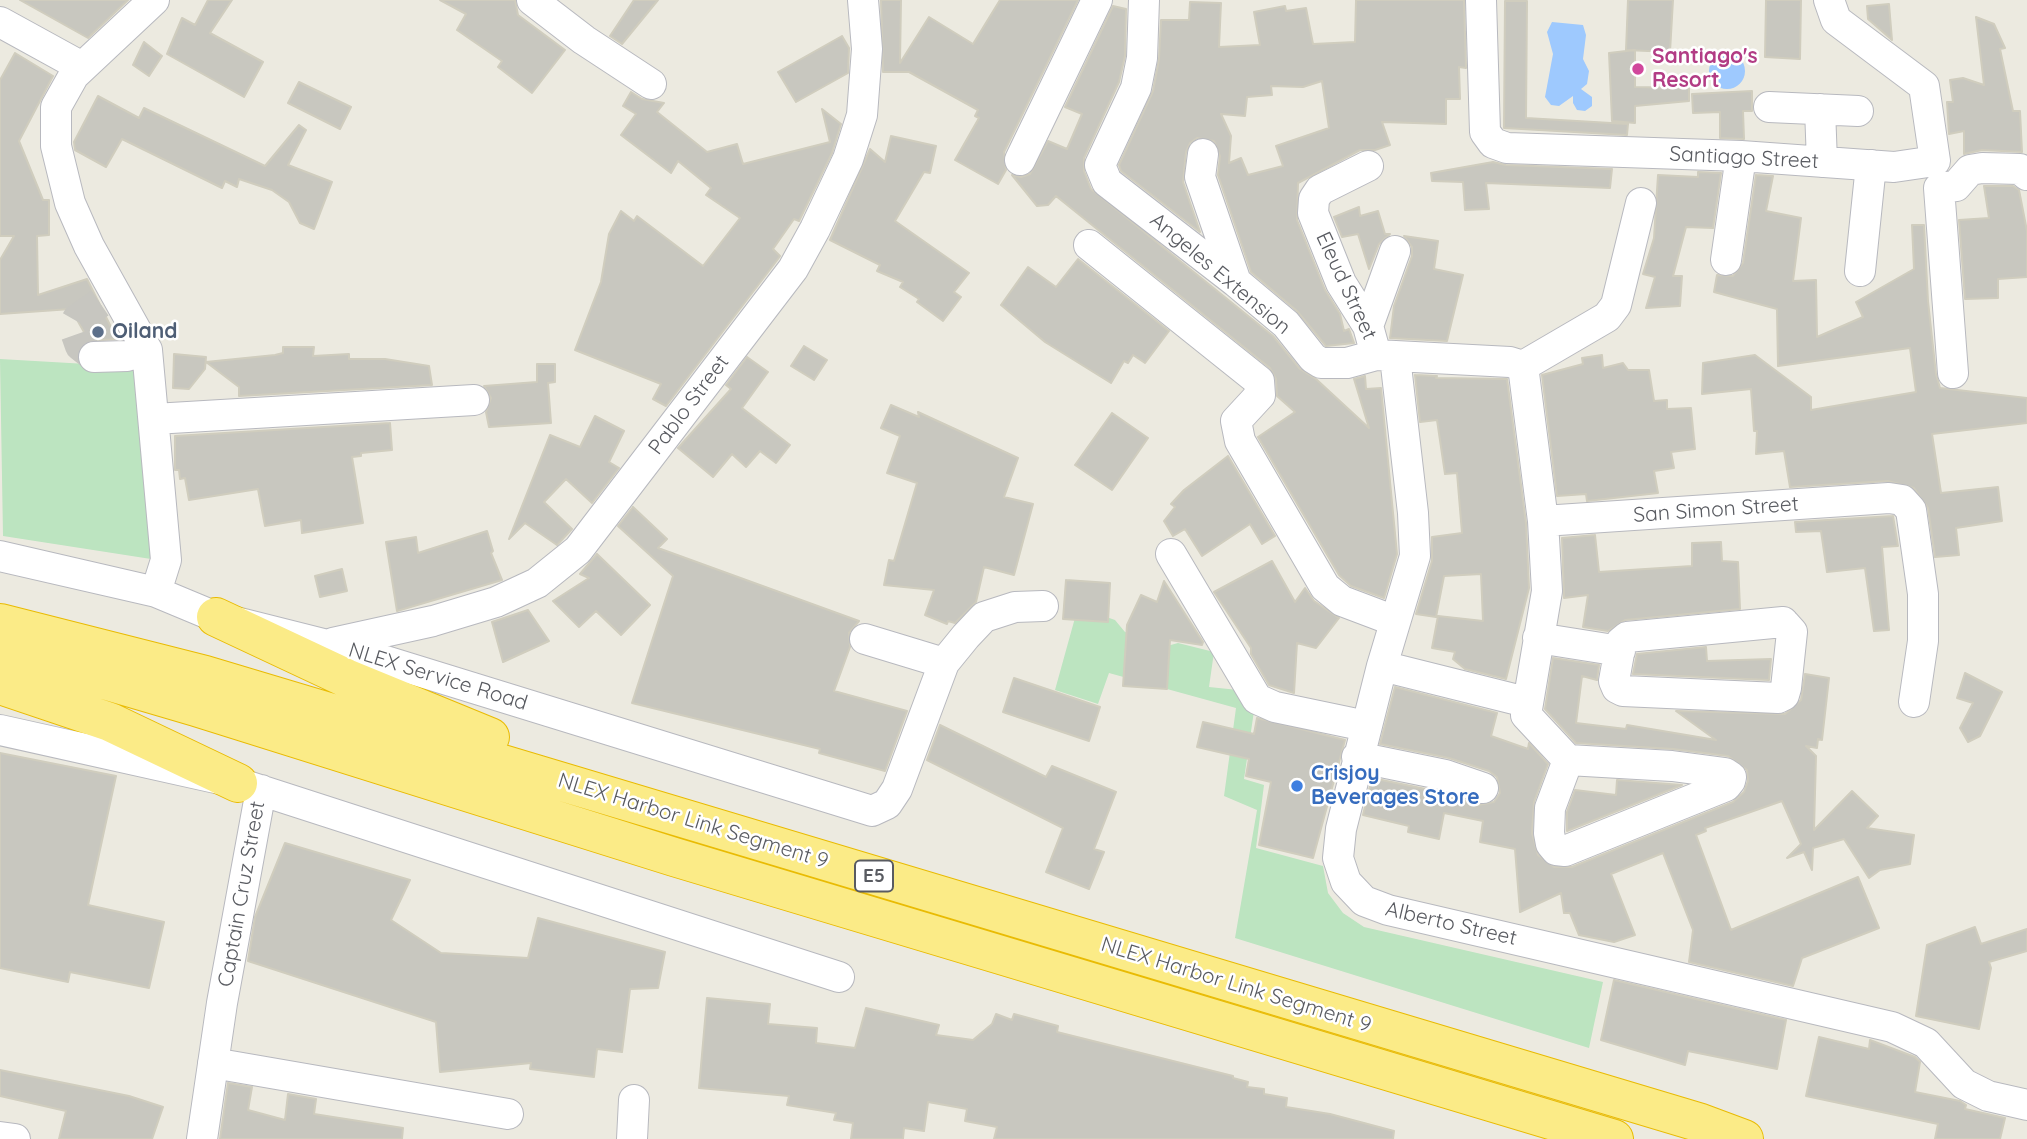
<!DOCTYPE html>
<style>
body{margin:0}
canvas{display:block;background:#eceae0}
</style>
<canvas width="2027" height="1139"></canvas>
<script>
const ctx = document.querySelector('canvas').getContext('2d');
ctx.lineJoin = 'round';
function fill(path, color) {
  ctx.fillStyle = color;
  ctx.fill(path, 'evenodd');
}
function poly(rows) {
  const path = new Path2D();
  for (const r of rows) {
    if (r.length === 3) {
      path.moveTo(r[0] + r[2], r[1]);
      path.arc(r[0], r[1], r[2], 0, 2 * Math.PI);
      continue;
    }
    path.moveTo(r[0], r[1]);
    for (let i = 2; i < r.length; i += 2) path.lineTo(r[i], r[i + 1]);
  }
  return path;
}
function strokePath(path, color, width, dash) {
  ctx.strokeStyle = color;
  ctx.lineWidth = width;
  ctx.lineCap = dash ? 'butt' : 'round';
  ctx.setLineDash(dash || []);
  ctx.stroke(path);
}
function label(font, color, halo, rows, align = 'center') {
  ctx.font = font + ' Quicksand,sans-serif';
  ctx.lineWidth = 5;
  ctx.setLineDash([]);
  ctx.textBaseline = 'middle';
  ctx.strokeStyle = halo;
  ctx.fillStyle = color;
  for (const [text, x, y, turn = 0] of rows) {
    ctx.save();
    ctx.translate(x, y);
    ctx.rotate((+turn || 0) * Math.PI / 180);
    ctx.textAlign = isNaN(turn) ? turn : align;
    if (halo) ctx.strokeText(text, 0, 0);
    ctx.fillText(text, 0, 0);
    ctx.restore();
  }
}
fill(poly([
 [0,359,139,367,151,559,3,536],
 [1078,607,1115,620,1125,632,1167,646,1178,643,1214,652,1209,687,1248,691,1254,711,1244,779,1264,785,1256,848,1323,866,1328,893,1343,913,1364,927,1603,982,1589,1048,1235,938,1257,810,1224,796,1236,708,1109,673,1098,704,1055,690]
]), '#bce4c0');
fill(poly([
 [1552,22,1583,25,1586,35,1583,59,1589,71,1587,84,1581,89,1592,97,1592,106,1585,111,1577,110,1573,103,1573,96,1559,106,1551,105,1545,97,1553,54,1547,32],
 [1727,71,18]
]), '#9ec9fe');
const building = poly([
 [20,0,128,0,88,38,20,0],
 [208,0,232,0,210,33,263,62,244,97,167,54,182,18,195,25,208,0],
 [440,0,515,0,518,15,565,50,532,93,498,67,502,61,457,30,466,14,440,0],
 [634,0,658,0,622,44,610,36,634,0],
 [881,0,901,0,900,63,929,17,973,44,1000,0,1078,0,1004,152,1006,170,998,184,955,160,979,118,975,116,978,110,909,72,883,72,881,0],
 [1356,0,1464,0,1466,68,1459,67,1460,99,1446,99,1446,124,1382,122,1390,145,1375,150,1360,150,1298,183,1297,220,1325,290,1340,314,1344,331,1349,329,1354,343,1326,346,1297,311,1251,272,1218,175,1220,156,1214,141,1197,138,1190,143,1186,152,1183,182,1200,232,1121,171,1119,165,1153,91,1159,59,1161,20,1189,20,1190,2,1221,3,1219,47,1260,45,1254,12,1285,6,1286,11,1306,8,1313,44,1355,42,1356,0],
 [1322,81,1329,128,1276,146,1283,166,1248,175,1241,158,1229,163,1231,136,1221,114,1245,116,1247,97,1272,95,1271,86,1303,87,1322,81],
 [1628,0,1673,0,1670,52,1626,50,1628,0],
 [1766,0,1801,0,1800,59,1765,57,1766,0],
 [1505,1,1527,1,1526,118,1628,124,1627,135,1504,128,1505,1],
 [1889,4,1892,40,1868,19,1867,6,1889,4],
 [1113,6,1126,9,1125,56,1119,82,1084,158,1084,171,1091,189,1273,336,1300,369,1316,379,1369,428,1354,379,1365,376,1366,389,1381,388,1397,554,1384,598,1351,586,1339,575,1258,437,1295,412,1277,396,1276,379,1270,368,1056,196,1048,205,1037,206,1012,175,1021,177,1030,174,1048,141,1067,149,1082,114,1065,107,1113,6],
 [1976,17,1994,24,2005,48,2000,49,2013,111,2020,111,2022,152,1982,150,1964,154,1964,131,1949,134,1947,102,1953,102,1950,80,1963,78,1984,85,1976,17],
 [842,36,849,48,848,73,796,102,778,72,842,36],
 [144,42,162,56,149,76,133,65,144,42],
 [1635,50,1635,87,1689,88,1689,101,1635,106,1635,123,1612,121,1609,53,1635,50],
 [15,53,53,76,19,141,43,200,49,200,49,235,37,236,38,295,87,279,117,339,89,341,71,309,0,314,0,260,14,236,0,236,0,80,15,53],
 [299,82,351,107,340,129,288,103,299,82],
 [1752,91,1752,111,1743,111,1744,139,1720,138,1720,112,1693,113,1692,94,1752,91],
 [631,92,642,99,664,103,657,112,707,152,737,144,743,164,830,142,822,109,841,124,832,153,799,221,794,219,773,249,780,256,778,259,666,406,653,399,661,384,575,350,601,282,609,234,621,211,634,221,637,216,703,266,740,218,706,195,711,188,678,161,671,173,621,135,636,114,623,106,631,92],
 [98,96,139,118,144,108,265,166,299,125,306,130,288,165,332,182,314,229,300,223,289,202,272,190,239,179,237,187,225,181,222,188,122,139,106,167,75,150,74,142,98,96],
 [891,136,936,146,930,173,924,172,895,221,969,273,954,292,961,297,943,321,917,302,919,299,900,287,903,282,877,271,880,265,830,240,870,149,885,162,891,136],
 [1493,162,1506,165,1612,169,1610,188,1486,183,1489,209,1465,210,1463,182,1432,181,1431,173,1493,162],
 [1698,172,1721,173,1713,228,1686,227,1673,276,1682,276,1680,306,1646,308,1655,277,1643,274,1654,238,1658,175,1698,177,1698,172],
 [1756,175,1773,176,1766,211,1801,218,1793,281,1816,280,1817,337,1863,317,1856,302,1914,269,1912,225,1924,225,1928,301,1936,374,1940,388,2027,398,2027,423,1932,434,1941,493,1998,487,2002,521,1956,528,1959,555,1935,557,1928,508,1914,488,1888,481,1790,487,1784,451,1756,454,1757,431,1754,431,1751,389,1702,394,1703,363,1755,355,1811,397,1811,410,1916,392,1910,348,1778,366,1777,309,1714,292,1717,275,1733,276,1743,263,1756,175],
 [1984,186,2013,186,2019,190,2027,231,2027,277,1998,279,1998,298,1965,299,1959,220,1989,218,1984,186],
 [1359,207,1360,216,1378,211,1385,234,1390,234,1379,244,1369,269,1358,234,1342,237,1334,217,1359,207],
 [1404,236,1438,241,1434,269,1463,275,1447,341,1390,338,1394,306,1412,256,1412,247,1404,236],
 [1078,259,1169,331,1145,363,1133,355,1128,363,1124,361,1111,383,1045,342,1001,305,1028,267,1056,287,1078,259],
 [804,346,827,360,814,380,791,366,804,346],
 [283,347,314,347,313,356,349,354,349,359,385,359,429,366,432,385,239,396,239,387,206,362,275,355,283,353,283,347],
 [174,354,206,357,205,369,189,389,173,388,174,354],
 [1602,355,1603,368,1623,363,1628,370,1649,370,1654,401,1667,400,1667,409,1691,408,1695,449,1671,452,1674,468,1654,471,1658,493,1587,501,1586,494,1557,496,1542,375,1583,364,1582,358,1602,355],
 [747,357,768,372,742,408,790,445,776,463,760,451,746,467,732,454,713,477,678,448,731,389,726,385,747,357],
 [537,364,555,364,555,382,548,383,551,423,489,427,486,412,491,398,484,386,537,382,537,364],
 [1415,375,1437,376,1436,378,1507,379,1526,523,1529,588,1506,679,1465,669,1453,659,1455,652,1432,648,1438,616,1483,621,1481,574,1444,576,1436,617,1416,614,1432,561,1432,537,1462,533,1457,473,1445,474,1437,420,1420,422,1415,375],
 [891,405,919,417,918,412,1018,458,1004,497,1033,504,1014,575,984,567,976,602,955,623,948,621,947,624,925,615,934,590,884,585,889,560,894,561,917,483,887,473,900,436,881,428,891,405],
 [1112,413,1148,438,1112,490,1075,465,1112,413],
 [595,416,624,431,609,462,619,468,592,503,566,479,544,502,572,529,557,545,525,523,509,539,550,435,580,447,595,416],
 [390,423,392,450,361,453,361,456,352,457,363,523,302,533,301,520,265,526,258,489,189,500,185,478,180,479,179,470,175,470,175,436,390,423],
 [1228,456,1275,536,1262,544,1250,524,1202,556,1185,529,1173,536,1164,521,1175,507,1171,504,1184,490,1228,456],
 [633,507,667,539,658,548,859,621,849,633,850,647,834,691,907,711,885,771,819,753,820,749,632,703,673,576,618,526,633,507],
 [1893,516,1898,546,1882,547,1889,630,1874,631,1865,568,1827,572,1821,531,1796,532,1795,522,1893,516],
 [487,531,493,551,491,553,502,580,397,611,386,542,416,537,418,553,487,531],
 [1595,535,1599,572,1692,566,1692,543,1721,542,1722,561,1738,562,1740,609,1625,620,1608,631,1583,627,1588,595,1564,598,1562,538,1595,535],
 [597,554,650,605,621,635,596,611,579,627,553,601,589,578,580,574,597,554],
 [1272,561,1295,602,1305,588,1314,601,1339,618,1316,648,1297,643,1294,693,1269,685,1251,654,1251,648,1214,592,1272,561],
 [342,569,347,591,320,597,315,576,342,569],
 [1066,580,1110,583,1108,622,1063,619,1066,580],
 [1164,581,1203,642,1202,645,1170,640,1167,689,1123,686,1127,625,1141,595,1157,602,1164,581],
 [528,610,549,641,503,662,492,622,528,610],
 [1706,647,1707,661,1771,659,1769,680,1633,674,1637,654,1706,647],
 [1553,658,1599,665,1597,680,1582,676,1576,723,1626,729,1627,725,1716,740,1676,711,1785,714,1801,700,1805,674,1829,678,1822,740,1818,739,1817,748,1806,746,1816,756,1814,830,1852,791,1878,816,1867,828,1914,835,1910,864,1880,870,1869,878,1844,839,1813,848,1812,870,1804,852,1787,858,1801,844,1782,801,1705,828,1706,831,1696,835,1731,930,1858,877,1879,928,1802,958,1793,986,1689,962,1693,930,1663,853,1611,874,1635,935,1614,942,1579,935,1570,913,1564,913,1561,893,1520,912,1515,849,1480,842,1483,821,1444,813,1439,839,1408,832,1409,826,1363,815,1372,778,1440,792,1478,805,1494,802,1500,793,1497,777,1489,771,1449,758,1380,744,1395,687,1497,713,1491,736,1528,749,1529,743,1548,764,1534,802,1532,833,1538,855,1554,867,1572,867,1733,802,1744,792,1748,781,1747,770,1728,756,1673,749,1576,743,1545,709,1553,658],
 [1965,673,2002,692,1980,736,1968,742,1960,728,1973,703,1957,698,1965,673],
 [1014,678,1100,707,1089,741,1003,712,1014,678],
 [1257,718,1345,740,1313,858,1259,845,1271,782,1246,776,1249,759,1197,747,1203,722,1254,734,1257,718],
 [940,725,1046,777,1052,766,1116,792,1094,849,1104,852,1089,889,1046,872,1063,828,927,760,940,725],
 [0,753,116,776,88,905,164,922,149,988,70,972,68,982,0,968,0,753],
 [1617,780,1682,785,1567,831,1567,812,1575,790,1616,795,1617,780],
 [285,843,410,880,391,920,441,953,528,958,538,918,665,952,658,988,630,989,622,1052,597,1049,594,1077,530,1069,531,1063,440,1072,436,1022,248,961,255,917,285,843],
 [1975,927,1981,944,2027,929,2027,951,1989,962,1991,968,1979,1029,1916,1016,1927,945,1975,927],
 [1614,980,1786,1020,1777,1069,1688,1051,1685,1065,1601,1040,1614,980],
 [707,998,770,1004,768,1024,817,1028,816,1043,855,1048,866,1008,939,1025,936,1035,973,1040,992,1024,996,1014,1012,1020,1014,1014,1058,1026,1057,1032,1233,1076,1233,1078,1248,1082,1247,1087,1264,1089,1264,1094,1287,1098,1286,1107,1330,1114,1394,1131,1393,1139,994,1139,997,1127,965,1121,967,1109,928,1102,924,1131,904,1128,903,1139,851,1139,853,1123,834,1120,836,1113,787,1105,789,1096,699,1088,707,998],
 [1819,1037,1869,1049,1870,1040,1915,1057,1920,1062,1915,1092,1960,1101,1966,1105,1965,1109,2005,1118,2000,1139,1935,1139,1938,1124,1806,1096,1819,1037],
 [0,1070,129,1096,163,1107,152,1139,59,1139,66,1111,0,1096,0,1070],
 [228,1083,252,1087,248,1110,285,1120,288,1094,316,1099,314,1114,403,1128,402,1139,220,1139,228,1083]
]);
fill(building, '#c8c7bf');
strokePath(building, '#d0cdbe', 2);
strokePath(poly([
 [94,357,80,346,73,326,77,319,115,293]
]), '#c7c6c0', 30, [30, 15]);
const minor = poly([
 [154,0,74,75,56,107,56,146,70,203,89,246,147,350,166,560,156,592],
 [532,0,584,40,651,84],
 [1144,0,1142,58,1136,88,1100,165,1107,182,1236,282,1286,324,1313,358,1321,363,1347,363,1376,355,1510,362,1523,366],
 [1481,0,1485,132,1493,143,1507,148,1741,156,1894,167,1935,161,1924,86,1836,20,1829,0],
 [0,22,82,67],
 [1769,107,1858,111],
 [1820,109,1822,162],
 [1203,154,1200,177,1236,282],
 [1020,160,1097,0],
 [1368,166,1320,190,1314,199,1313,213,1341,283,1368,326,1376,355],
 [1089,245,1259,381,1260,395,1236,421,1240,441,1325,587,1342,601,1395,621],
 [1726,260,1741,156],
 [1860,271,1871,165],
 [1368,326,1395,251],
 [94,357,127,356,147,350],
 [1395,357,1413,513,1415,556,1382,666,1341,829,1338,858,1346,882,1364,901,1388,910,1892,1027,1926,1043,1964,1084,1988,1096,2027,1105],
 [1523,366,1543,521,1547,591,1526,715,1568,760,1672,766,1725,773,1731,777,1730,781,1726,786,1565,851,1556,850,1551,844,1549,833,1550,808,1568,760],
 [1523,366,1607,317,1616,305,1641,203],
 [1953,373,1939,188,1956,186,1970,170,1982,168,2020,169,2027,175],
 [154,419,474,400],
 [1543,521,1889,498,1902,500,1911,510,1923,594,1923,641,1914,702],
 [1171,554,1257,699,1275,707,1366,726],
 [0,556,156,592,216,617,363,654,872,811,887,804,897,789,944,663,966,636,984,617,1015,607,1043,606],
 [1783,622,1792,632,1786,688,1784,695,1778,698,1623,691,1617,688,1614,681,1621,642,1627,637,1783,622],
 [1538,638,1620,651],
 [865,639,944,663],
 [333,643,433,621,496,602,537,583,578,550,793,269,815,229,848,159,862,115,867,49,863,0],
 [1382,666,1526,702],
 [0,730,238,783,839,977],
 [1357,757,1445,775,1483,788],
 [213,1063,508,1114],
 [0,1137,15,1139],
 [202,1139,222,1003,261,790],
 [632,1139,634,1100]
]);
const highway = poly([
 [216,617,346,678,490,737],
 [0,623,205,675,1701,1123,1744,1139],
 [9,652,196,707,674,857,1614,1139],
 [0,685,110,722,238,783]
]);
strokePath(minor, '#b8b9bf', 32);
strokePath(highway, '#e9bb03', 40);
strokePath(minor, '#fff', 30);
strokePath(highway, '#fbeb87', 38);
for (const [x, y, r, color] of [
 [1638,69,7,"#d1479c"],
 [98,332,7,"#5c6f8a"],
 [1297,786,7,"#3f7fe0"]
]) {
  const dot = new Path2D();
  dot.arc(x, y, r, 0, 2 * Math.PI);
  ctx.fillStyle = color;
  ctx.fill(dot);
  strokePath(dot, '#fff', 2.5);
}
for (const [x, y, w] of [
 [874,876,38]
]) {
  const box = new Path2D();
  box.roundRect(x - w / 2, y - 15.5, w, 31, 5);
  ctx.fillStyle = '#fff';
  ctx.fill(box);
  strokePath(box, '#595b61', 2);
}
label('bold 19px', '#595b61', null, [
 ["E5",874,876]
]);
label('bold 21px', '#b23c85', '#fff', [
 ["Santiago's",1652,57],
 ["Resort",1652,81]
], 'left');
label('21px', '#595b61', '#fff', [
 ["Santiago Street",1744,158,3],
 ["Angeles Extension",1220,274,40],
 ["Eleud Street",1346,286,65],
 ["Pablo Street",689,405,-53],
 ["San Simon Street",1716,510,-4],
 ["NLEX Service Road",438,677,17],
 ["NLEX Harbor Link Segment 9",693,821,17],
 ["Captain Cruz Street",242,894,-80],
 ["Alberto Street",1451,924,13],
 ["NLEX Harbor Link Segment 9",1236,985,17]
]);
label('bold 21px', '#4e5e75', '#fff', [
 ["Oiland",112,332]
], 'left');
label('bold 21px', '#366cbe', '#fff', [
 ["Crisjoy",1311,774],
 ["Beverages Store",1311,798]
], 'left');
</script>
